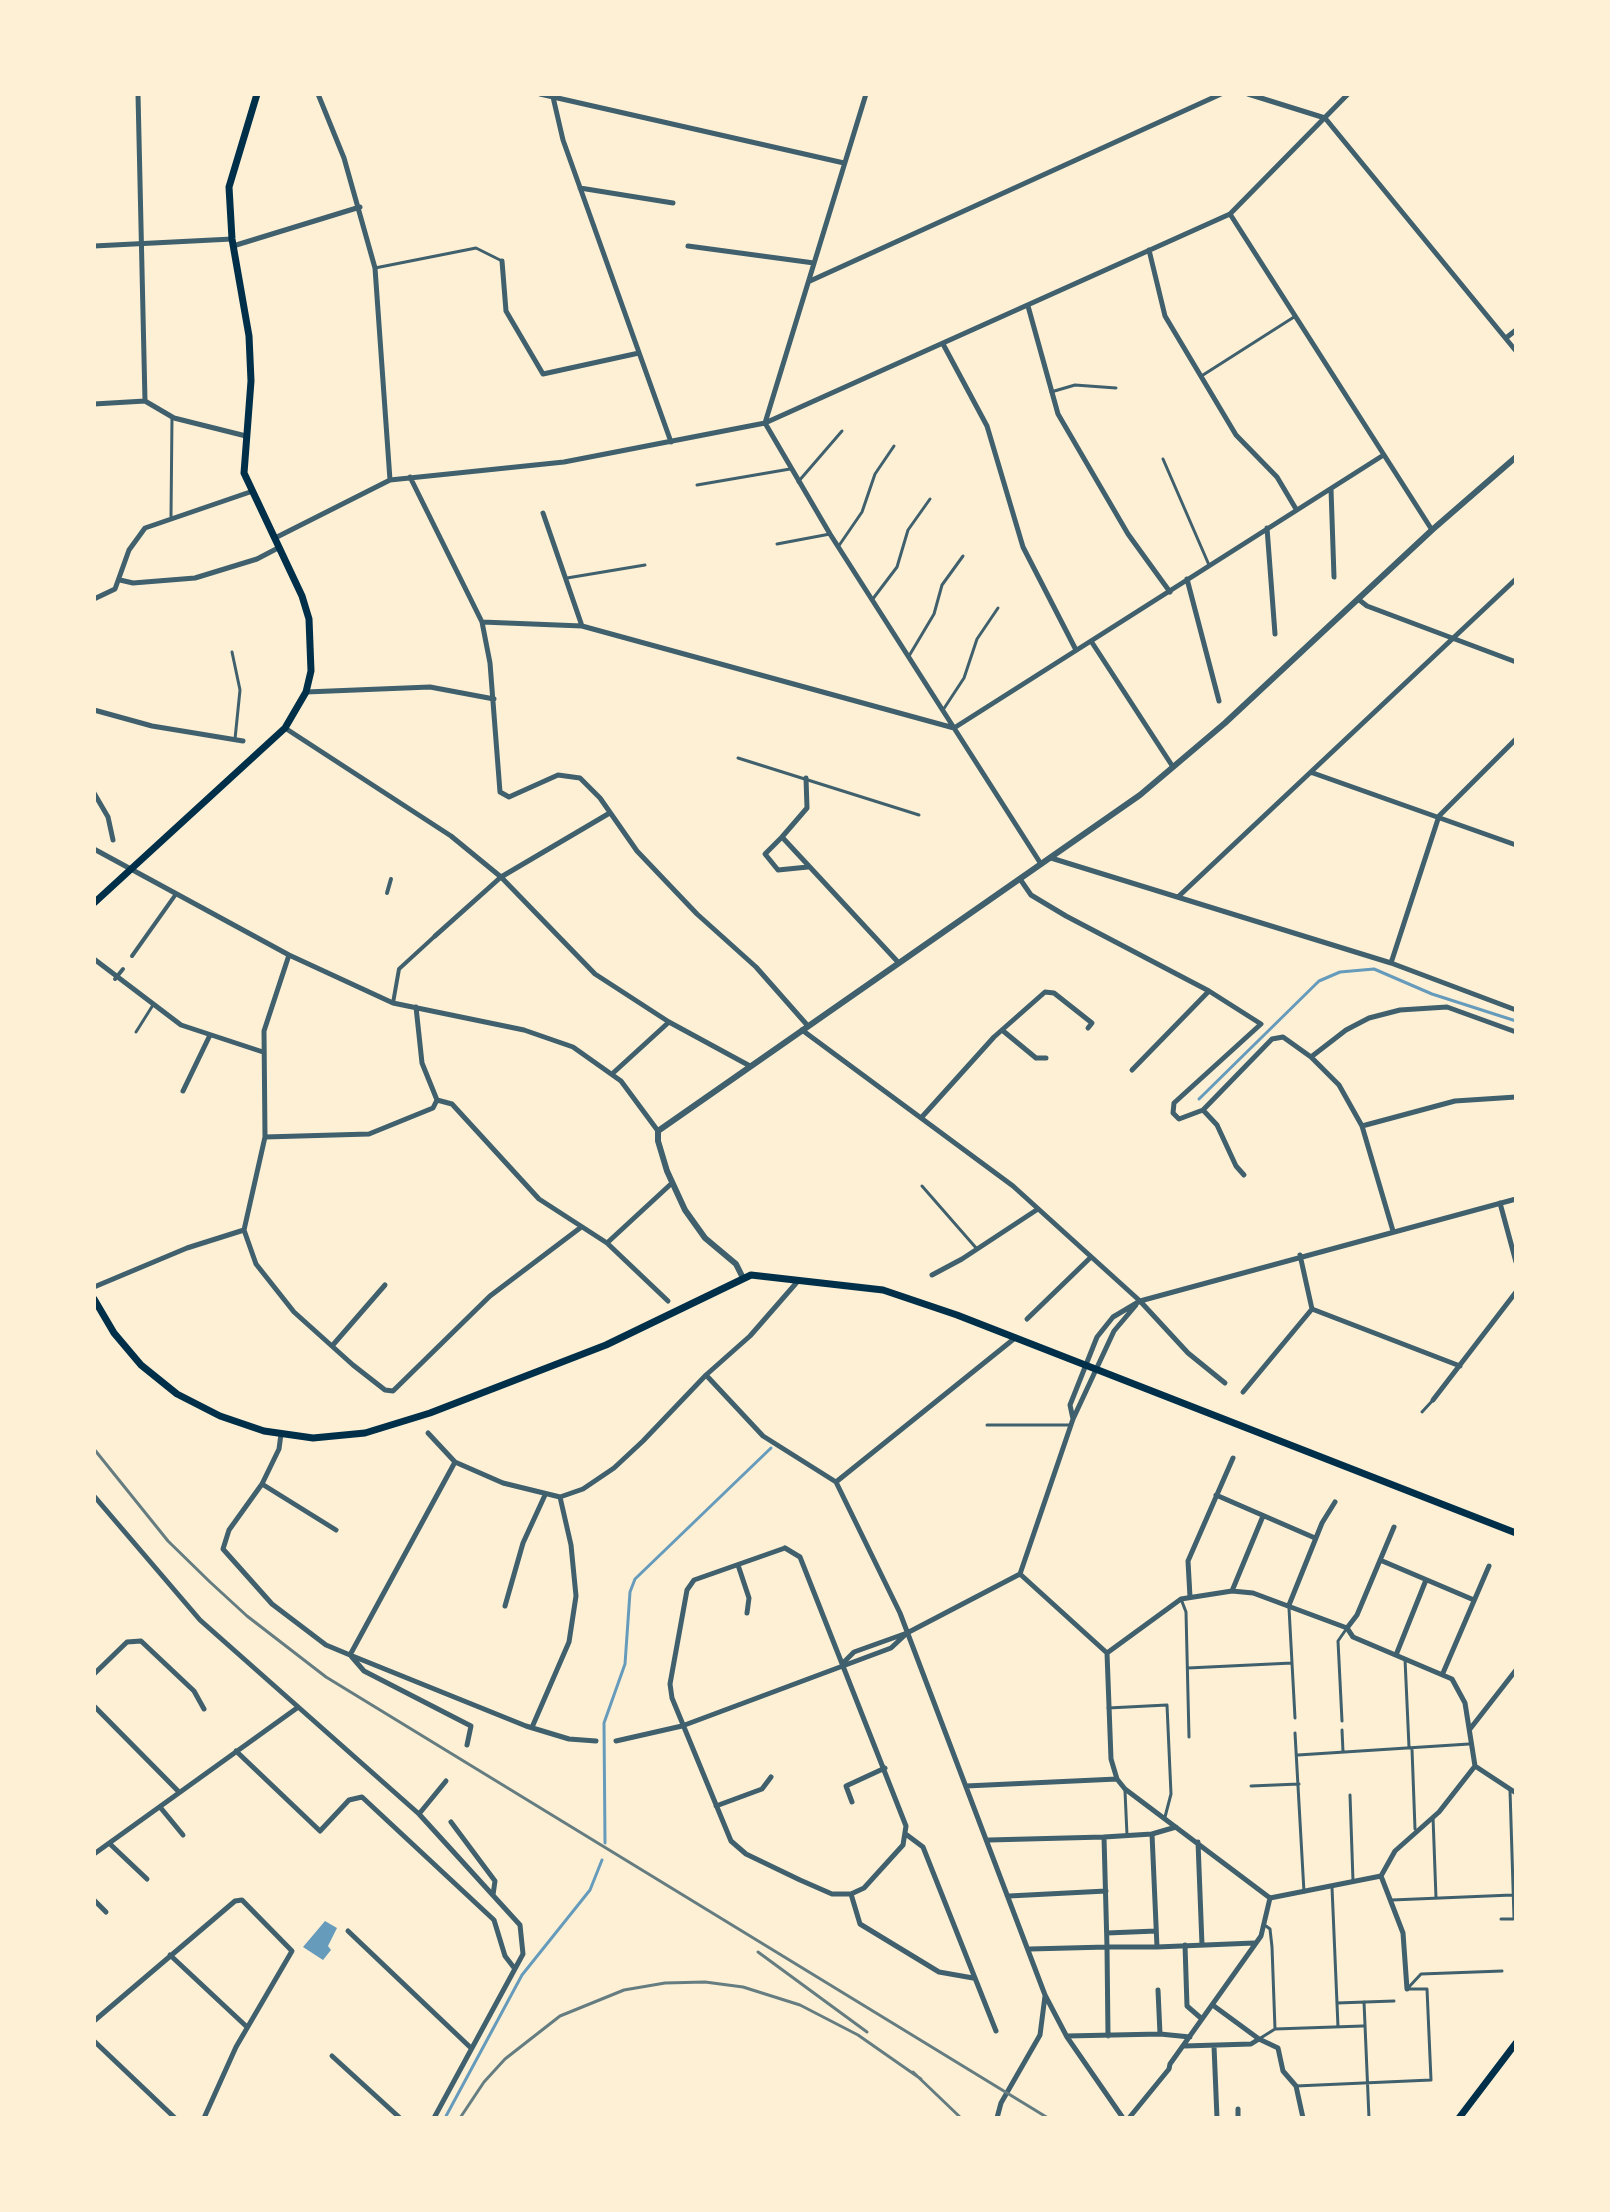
<!DOCTYPE html>
<style>
body{margin:0}
#map{position:relative;width:1610px;height:2212px;overflow:hidden;background:#fdf0d5;font-family:Cabin,sans-serif}
canvas{display:block}
.frame{position:absolute;inset:0;border:96px solid #fdf0d5;pointer-events:none}
</style>
<div id="map">
<canvas width="1610" height="2212"></canvas>
<div class="frame"></div>
</div>
<script>
const ctx = document.querySelector('canvas').getContext('2d');
ctx.lineJoin = 'round';
function fill(path, color) {
  ctx.fillStyle = color;
  ctx.fill(path, 'evenodd');
}
function poly(rows) {
  const path = new Path2D();
  for (const r of rows) {
    path.moveTo(r[0], r[1]);
    for (let i = 2; i < r.length; i += 2) path.lineTo(r[i], r[i + 1]);
  }
  return path;
}
function strokePath(path, color, width, dash) {
  ctx.strokeStyle = color;
  ctx.lineWidth = width;
  ctx.lineCap = dash ? 'butt' : 'round';
  ctx.setLineDash(dash || []);
  ctx.stroke(path);
}
fill(poly([
 [325,1921,337,1928,328,1946,331,1950,323,1960,303,1947]
]), '#669bbc');
strokePath(poly([
 [1199,1099,1319,981,1340,972,1374,969,1432,994,1516,1021],
 [605,1843,604,1723,625,1664,630,1592,635,1579,771,1448],
 [445,2118,522,1975,590,1890,602,1860]
]), '#669bbc', 3);
strokePath(poly([
 [375,268,476,248,502,261],
 [1203,375,1294,317],
 [1051,392,1075,385,1116,388],
 [1163,459,1209,565],
 [798,482,842,431],
 [697,485,790,469],
 [171,516,172,417],
 [777,544,830,534],
 [838,547,862,512,875,474,894,446],
 [567,578,645,565],
 [872,600,897,567,908,530,930,499],
 [232,652,240,690,235,739],
 [909,656,934,614,942,585,963,556],
 [943,710,964,678,977,639,998,608],
 [738,758,919,815],
 [136,1032,153,1005],
 [922,1186,977,1249],
 [1422,1412,1433,1400],
 [987,1425,1071,1425],
 [1181,1599,1186,1612,1189,1737],
 [1289,1608,1295,1718],
 [1405,1659,1409,1747],
 [1188,1668,1292,1663],
 [1108,1708,1167,1705,1171,1794,1165,1817],
 [1342,1721,1338,1641,1347,1628],
 [1342,1730,1343,1752],
 [1295,1733,1304,1892],
 [1412,1749,1415,1829],
 [1298,1755,1469,1744],
 [1251,1786,1299,1784],
 [1510,1790,1514,1918],
 [1125,1791,1127,1835],
 [1350,1795,1353,1881],
 [1433,1817,1436,1898],
 [1332,1887,1338,2027],
 [1392,1900,1512,1895],
 [1501,1919,1513,1919],
 [1364,2002,1369,2118],
 [1337,2003,1394,2001],
 [1275,2029,1363,2026],
 [1259,2039,1275,2029,1272,1947,1270,1929,1266,1926],
 [1296,2086,1431,2080,1427,1989,1407,1989,1421,1974,1502,1971]
]), '#3f606c', 3);
strokePath(poly([
 [387,893,391,879],
 [132,956,176,894],
 [115,979,123,969],
 [393,1003,399,969,435,936]
]), '#3f606c', 4);
strokePath(poly([
 [138,94,145,401],
 [318,94,344,158,375,268,390,480],
 [540,94,844,163],
 [866,94,765,423,830,534,1041,864],
 [1248,94,1325,118,1516,351],
 [553,97,563,140,671,442],
 [580,188,673,203],
 [1230,214,1432,530],
 [94,246,232,239],
 [233,246,360,207],
 [688,246,814,263],
 [1149,250,1165,316,1236,435,1277,477,1296,509],
 [502,261,506,311,543,374,639,353],
 [810,281,1221,94],
 [1028,306,1058,414,1128,534,1170,592],
 [1506,338,1516,330],
 [943,344,987,426,1023,547,1076,650],
 [94,404,145,401,174,418,246,436],
 [410,477,482,622,490,663,500,792,509,797,558,775,580,778,600,798,637,851,697,914,756,967,808,1026],
 [1331,489,1334,577],
 [543,513,582,626],
 [1267,528,1275,634],
 [275,538,390,480,564,462,765,423,1230,214,1348,94],
 [1187,579,1219,701],
 [120,580,133,583,195,578,257,559,278,548],
 [94,599,115,589,129,550,145,528,250,492],
 [1358,599,1367,606,1516,662],
 [482,622,582,626,954,728,1382,456],
 [1091,641,1173,767],
 [306,692,430,687,494,699],
 [94,710,152,726,243,741],
 [285,728,451,836,501,877,595,974,669,1022,750,1066],
 [1313,773,1516,845],
 [806,778,807,808,782,837,897,961],
 [94,793,108,817,113,840],
 [782,837,765,854,778,870,808,867],
 [94,849,289,955,393,1003,524,1030,573,1047,621,1081,658,1131],
 [1051,858,1391,963,1516,1010],
 [1020,879,1031,895,1066,916,1209,991,1261,1024,1174,1103,1173,1113,1179,1119,1203,1110,1272,1039,1283,1037,1311,1057,1339,1085,1362,1126,1393,1231],
 [1179,896,1516,579],
 [435,936,501,877,608,814],
 [289,955,264,1031,265,1137,244,1230,256,1264,294,1312,353,1365,385,1390,393,1391,490,1296,580,1228],
 [94,959,181,1025,263,1052],
 [1391,963,1439,816,1516,739],
 [416,1007,422,1063,437,1100],
 [802,1030,1013,1186,1140,1301,1188,1353,1225,1383],
 [1002,1030,1036,1058,1046,1058],
 [1311,1057,1346,1030,1369,1018,1400,1010,1447,1007,1516,1032],
 [1132,1070,1209,991],
 [612,1074,669,1022],
 [183,1091,210,1035],
 [437,1100,452,1104,539,1199,607,1243,668,1301],
 [1203,1110,1217,1125,1236,1166,1244,1175],
 [921,1118,994,1037,1045,992,1054,993,1092,1023,1088,1028],
 [1362,1126,1455,1101,1516,1097],
 [265,1137,369,1134,433,1108,437,1100],
 [1500,1203,1516,1262],
 [607,1243,672,1183],
 [932,1275,962,1259,1038,1209],
 [94,1287,187,1248,244,1230],
 [1312,1309,1460,1366],
 [1027,1319,1090,1258],
 [332,1346,385,1285],
 [706,1375,763,1436,836,1482,900,1613,1045,1995,1067,2037,1123,2118],
 [1243,1392,1312,1309,1300,1255],
 [1433,1400,1516,1292],
 [1073,1419,1070,1405,1097,1337,1113,1317,1140,1301,1516,1199],
 [428,1433,455,1462,503,1483,560,1497,583,1489,614,1468,643,1441,706,1375,750,1336,798,1281],
 [281,1434,279,1449,262,1484,229,1530,223,1549,272,1604,326,1645,350,1655,526,1726,569,1739,596,1741],
 [836,1482,1015,1338],
 [262,1484,336,1530],
 [1216,1495,1315,1538],
 [94,1496,200,1620,419,1814,520,1925,523,1954,434,2118],
 [785,1548,800,1557,906,1826,903,1845,864,1888,851,1894,832,1894,800,1880,746,1854,731,1841,672,1698,670,1684,687,1590,694,1580,785,1548],
 [1380,1560,1474,1600],
 [738,1565,749,1598,747,1613],
 [1020,1574,1107,1653,1111,1759,1117,1779,1125,1789,1270,1898,1381,1876],
 [1232,1591,1263,1516],
 [1190,1597,1188,1561,1233,1458],
 [1289,1605,1322,1523,1335,1502],
 [505,1606,523,1543,545,1495],
 [1347,1628,1357,1615,1394,1527],
 [1107,1653,1181,1599,1232,1591,1253,1593,1347,1628,1353,1637,1452,1679,1465,1703,1475,1766,1439,1812,1395,1851,1381,1876],
 [350,1655,455,1462],
 [1396,1655,1426,1580],
 [351,1656,364,1671,471,1726,467,1745],
 [844,1662,854,1652,907,1633,1020,1574,1073,1419,1114,1331,1136,1305],
 [1443,1673,1489,1566],
 [94,1674,127,1642,141,1641,194,1691,204,1709],
 [94,1706,179,1792],
 [533,1725,569,1642,576,1596,571,1545,560,1497],
 [1470,1729,1516,1670],
 [616,1741,682,1726,891,1648,906,1634],
 [236,1751,320,1831,349,1800,362,1797,494,1920,505,1956,515,1969],
 [1475,1766,1516,1793],
 [966,1786,1117,1779],
 [852,1802,846,1786,885,1768],
 [716,1806,762,1789,771,1777],
 [160,1807,183,1835],
 [419,1814,446,1781],
 [451,1822,495,1881,493,1895],
 [907,1835,923,1847,996,2031],
 [1104,1837,1152,1834],
 [989,1840,1104,1837,1107,1947,1157,1947,1152,1834,1176,1827],
 [1198,1842,1202,1945],
 [110,1844,147,1879],
 [94,1854,297,1708],
 [1381,1876,1403,1933,1407,1989],
 [851,1894,860,1924,939,1972,973,1978],
 [1009,1896,1106,1891],
 [94,1900,106,1912],
 [348,1931,471,2048],
 [1107,1933,1156,1931],
 [1185,1945,1187,2006,1202,2019],
 [1157,1947,1254,1943],
 [1030,1949,1107,1947,1108,2036],
 [170,1955,247,2027],
 [1158,1990,1160,2034],
 [1214,2006,1259,2039,1278,2048,1283,2071,1296,2086,1303,2118],
 [94,2021,235,1901,242,1900,292,1951,236,2047,204,2118],
 [1067,2036,1160,2034,1190,2037],
 [94,2041,175,2118],
 [1184,2046,1251,2044,1259,2039],
 [1214,2046,1217,2118],
 [332,2056,400,2118],
 [1238,2109,1238,2118],
 [997,2118,1001,2103,1040,2035,1045,1996],
 [1129,2118,1169,2069,1170,2064,1261,1936,1270,1898]
]), '#3f606c', 5);
strokePath(poly([
 [743,1278,736,1264,705,1238,685,1210,667,1171,658,1141,658,1131,1140,795,1225,723,1432,530,1516,457]
]), '#3f606c', 6);
strokePath(poly([
 [94,903,285,728,306,692,311,671,309,619,302,596,244,473,251,381,249,336,232,239,229,187,257,94],
 [94,1299,114,1333,141,1365,177,1394,220,1416,264,1431,313,1438,365,1433,430,1413,606,1345,751,1275,883,1290,957,1315,1516,1533],
 [1459,2118,1516,2043]
]), '#003049', 7);
strokePath(poly([
 [94,1449,168,1541,210,1582,247,1616,326,1677,1048,2118],
 [758,1952,867,2032],
 [913,2072,961,2118],
 [460,2118,484,2082,505,2059,560,2016,624,1990,665,1983,705,1982,743,1987,800,2005,858,2035,921,2079]
]), '#657d81', 3);
</script>
